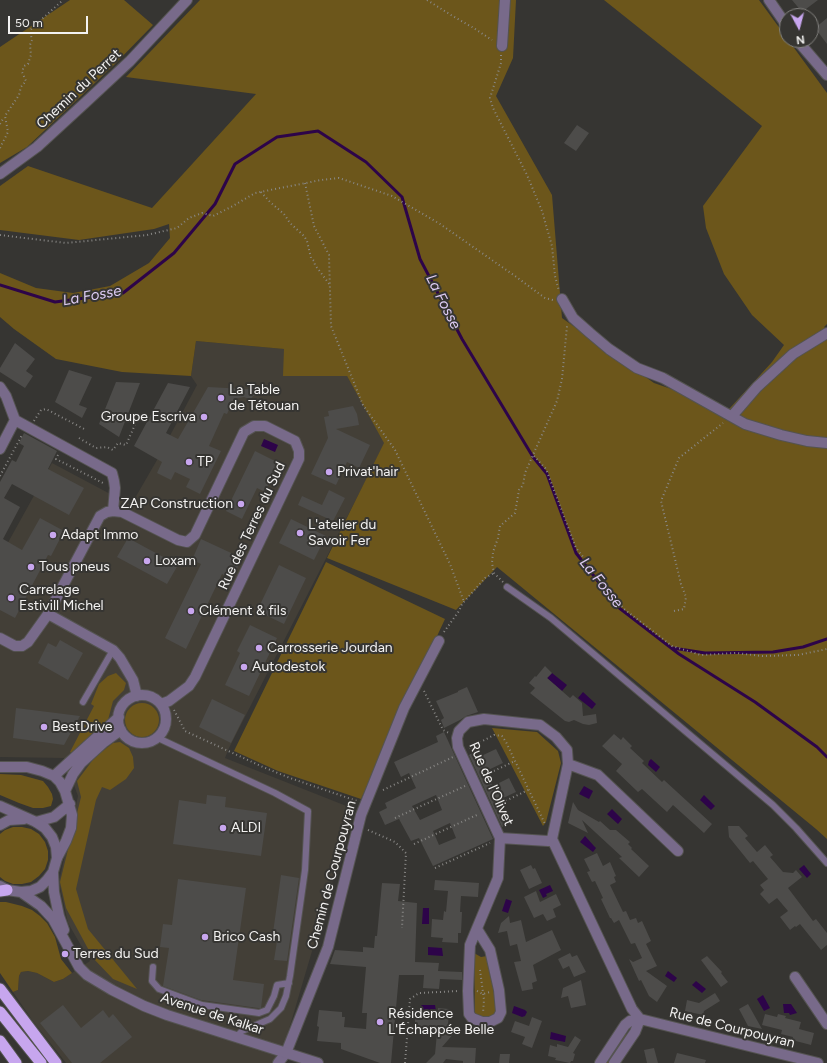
<!DOCTYPE html>
<meta charset="utf-8">
<style>
body{margin:0}
#map{position:relative;width:827px;height:1063px;overflow:hidden;background:#363532;font-family:Figtree,sans-serif}
canvas{display:block}
.north{position:absolute;left:779px;top:8px;width:40px;height:40px;box-sizing:border-box;background:#363532;border:1px solid #82817e;border-radius:50%;rotate:173deg;font-size:11px;font-weight:700;line-height:16px;text-align:center;color:#f3f2f1}
.north::after{content:'';display:block;margin:auto;width:14px;height:18px;background:#c8a6ef;clip-path:polygon(50% 0,100% 100%,50% 72%,0 100%)}
.scale{position:absolute;left:8px;top:16px;width:80px;height:18px;box-sizing:border-box;border:2px solid #f3f2f1;border-top:0;padding-left:5px;font-size:12px;line-height:14px;white-space:nowrap;color:#f3f2f1;-webkit-text-stroke:3px #363532;paint-order:stroke}
</style>
<div id="map">
<canvas width="827" height="1063"></canvas>
<div class="north">N</div>
<div class="scale">50 m</div>
</div>
<script>
const ctx = document.querySelector('canvas').getContext('2d');
ctx.lineJoin = 'round';
function fill(path, color) {
  ctx.fillStyle = color;
  ctx.fill(path, 'evenodd');
}
function poly(rows) {
  const path = new Path2D();
  for (const r of rows) {
    if (r.length === 3) {
      path.moveTo(r[0] + r[2], r[1]);
      path.arc(r[0], r[1], r[2], 0, 2 * Math.PI);
      continue;
    }
    path.moveTo(r[0], r[1]);
    for (let i = 2; i < r.length; i += 2) path.lineTo(r[i], r[i + 1]);
  }
  return path;
}
function strokePath(path, color, width, dash) {
  ctx.strokeStyle = color;
  ctx.lineWidth = width;
  ctx.lineCap = dash ? 'butt' : 'round';
  ctx.setLineDash(dash || []);
  ctx.stroke(path);
}
function label(font, color, halo, rows, align = 'center') {
  ctx.font = font + ' Figtree,sans-serif';
  ctx.lineWidth = 4;
  ctx.setLineDash([]);
  ctx.textBaseline = 'middle';
  ctx.strokeStyle = halo;
  ctx.fillStyle = color;
  for (const [text, x, y, turn = 0] of rows) {
    ctx.save();
    ctx.translate(x, y);
    ctx.rotate((+turn || 0) * Math.PI / 180);
    ctx.textAlign = isNaN(turn) ? turn : align;
    if (halo) ctx.strokeText(text, 0, 0);
    ctx.fillText(text, 0, 0);
    ctx.restore();
  }
}
fill(poly([
 [196,341,285,349,284,376,347,376,385,443,229,748,225,758,354,809,279,1063,66,1063,32,1020,13,992,18,990,19,976,21,972,28,971,37,973,54,982,63,979,90,961,68,923,59,882,78,796,64,758,0,757,0,557,52,463,131,505,157,460,197,385,191,376]
]), '#433f37');
fill(poly([
 [70,0,124,0,153,25,114,65,27,147,0,163,0,47],
 [200,0,516,0,513,58,496,96,552,195,562,318,654,383,729,409,772,362,784,345,752,315,724,274,706,228,703,206,762,126,604,0,759,0,827,93,827,324,824,327,827,330,827,839,816,829,497,567,456,610,327,558,384,443,347,376,283,376,284,349,196,341,191,376,122,372,56,359,14,329,0,317,0,273,36,288,73,293,110,286,149,263,170,238,169,224,154,229,79,240,0,230,0,186,28,166,152,208,256,94,126,77],
 [326,562,445,619,361,799,278,771,234,751],
 [116,673,126,683,124,690,113,701,108,720,73,754,70,752,94,706,91,704,99,684,108,676],
 [142,720,17],
 [492,728,537,732,558,751,561,763,546,822,543,826],
 [120,742,129,748,133,757,134,768,126,779,110,790,102,787,96,800,76,889,88,929,137,989,113,979,93,958,66,908,60,882,81,797,77,781,95,757,113,743],
 [0,774,21,775,43,781,48,787,52,794,53,799,51,806,43,808,33,808,19,803,0,795],
 [13,827,22,827,31,829,39,834,45,842,48,851,48,860,45,869,39,876,31,882,22,884,13,884,5,881,0,877,0,834,5,830],
 [0,902,6,902,22,906,32,910,40,916,47,923,55,937,61,959,72,973,63,979,54,982,37,973,28,971,21,972,19,976,18,990,13,992,0,973],
 [474,953,481,957,487,956,497,1008,493,1017,485,1019,475,1015],
 [623,1032,628,1035,610,1063,603,1063]
]), '#6c561b');
fill(poly([
 [264,439,278,445,275,452,261,446],
 [552,673,567,685,562,691,547,678],
 [583,692,596,704,592,709,578,698],
 [651,759,660,767,656,772,648,765,649,761],
 [584,786,593,791,589,799,579,794],
 [704,795,715,806,711,810,700,800],
 [612,809,622,819,618,824,607,814],
 [585,836,594,846,596,848,593,852,580,842],
 [804,865,811,874,807,878,799,869],
 [550,885,553,891,546,894,547,896,543,898,539,890],
 [506,899,512,901,508,913,502,911],
 [423,908,429,908,429,924,422,924],
 [428,947,442,948,443,956,428,955],
 [668,971,677,978,674,982,665,976],
 [696,981,706,989,702,993,692,985],
 [763,995,770,1008,764,1011,757,999],
 [783,1004,791,1004,797,1013,790,1015,789,1013,784,1013],
 [422,1005,435,1005,436,1011,421,1012,421,1006],
 [514,1006,525,1010,527,1012,525,1016,522,1017,512,1013],
 [551,1032,566,1036,565,1042,550,1039]
]), '#2d0449');
strokePath(poly([
 [0,285,55,302,123,293,174,253,215,204,235,164,277,137,318,131,366,162,402,197,420,259,462,339,533,457,547,474,576,553,618,607,679,654,755,702,817,747,827,757],
 [673,648,705,653,773,652,803,647,827,639]
]), '#2d0449', 3);
fill(poly([
 [792,0,818,0,802,12],
 [827,18,827,44,815,28],
 [577,125,589,133,576,151,564,143],
 [15,343,35,359,26,371,33,376,25,388,0,372,0,368],
 [69,370,92,377,79,405,87,408,82,418,55,402],
 [116,382,140,383,119,437,99,424],
 [168,383,190,387,166,433,178,439,208,387,264,390,264,394,253,396,251,400,244,397,234,399,227,414,224,413,209,446,221,451,200,494,186,487,190,479,175,472,171,480,157,473,162,462,134,446],
 [353,406,357,414,359,425,336,429,370,445,359,468,347,462,336,485,311,474,328,438,324,417,329,416,328,411],
 [24,433,57,451,48,469,84,488,69,515,12,484,4,498,20,507,3,539,22,550,40,518,64,531,51,556,48,555,15,618,0,610,0,482,12,460,16,462,24,446,19,443],
 [255,451,279,463,265,492,257,488,242,519,226,511],
 [329,490,345,498,333,521,298,505,302,496,322,505],
 [291,519,326,536,314,560,279,543],
 [128,538,178,565,167,584,117,557],
 [201,539,242,558,232,579,222,574,186,649,165,638,201,564,192,560],
 [279,565,306,578,284,624,257,611],
 [250,625,277,638,249,696,225,685,240,653,237,651],
 [60,640,83,653,68,680,38,663,48,643,56,647],
 [545,666,552,673,547,678,570,698,573,695,582,703,583,716,596,714,597,723,589,725,583,724,574,720,569,722,565,721,530,693,535,688,529,683,535,676,536,677],
 [467,687,478,712,466,716,460,720,444,728,441,720,444,718,436,701,458,692,458,691],
 [212,699,245,715,231,743,199,727],
 [16,708,80,716,64,745,13,738],
 [444,732,493,839,433,866,419,838,411,841,399,819,385,825,379,812,387,808,385,803,416,788,409,773,401,777,394,762,438,742,436,736],
 [436,795,442,810,420,820,412,806],
 [450,823,456,838,439,845,433,831],
 [614,734,621,740,623,737,632,746,630,748,644,761,642,763,662,782,664,780,712,824,704,833,673,805,667,812,642,789,638,792,616,771,622,764,602,746],
 [496,749,503,763,486,771,493,786,509,778,516,792,499,800,510,823,502,827,469,755,476,751,479,757],
 [207,795,226,797,225,807,267,813,261,856,173,844,179,800,206,804],
 [573,802,578,810,599,822,600,821,610,830,616,830,630,842,628,844,632,848,631,849,649,866,639,877,619,858,622,857,582,820,588,833,568,823],
 [728,826,739,826,748,836,745,838,757,852,765,845,773,855,770,857,783,872,793,873,796,870,802,877,788,888,813,921,816,919,827,933,827,945,821,950,800,924,796,927,795,926,790,930,780,917,788,911,777,898,769,904,760,894,764,890,760,885,768,879,753,861,750,863,729,837],
 [597,853,603,866,610,862,616,876,614,877,616,882,610,885,623,912,626,911,630,920,636,918,638,923,642,921,651,941,646,944,657,966,646,971,667,986,657,1002,649,996,641,980,639,981,629,959,633,962,642,958,635,943,631,944,619,920,614,923,611,918,610,918,601,899,603,898,595,881,592,882,587,872,590,871,584,859],
 [531,865,533,869,535,868,542,883,529,889,520,870],
 [281,875,299,878,287,961,274,960,277,941,272,940],
 [178,879,246,888,233,980,264,984,261,1008,258,1008,201,1000,163,986,169,948,160,947,163,924,172,925],
 [435,880,479,883,478,897,461,896,460,912,462,912,461,933,458,933,458,943,442,942,443,938,431,937,432,919,443,920,444,911,446,912,448,891,434,890],
 [382,883,400,884,398,901,417,903,415,962,439,963,438,971,462,972,462,980,440,979,439,989,423,988,424,975,399,975,391,1063,380,1063,341,1049,341,1043,317,1041,319,1027,317,1026,319,1010,342,1012,342,1017,345,1017,344,1027,366,1029,367,1013,362,1013,366,967,330,964,335,950,363,952,363,947,374,948,375,936,377,936],
 [536,891,540,902,556,894,561,905,553,909,556,917,547,921,543,914,534,918,524,897],
 [509,916,510,923,521,920,526,942,552,930,561,950,533,965,537,981,532,983,533,989,522,991,514,962,521,961,517,944,510,946,507,931,498,933,501,923],
 [570,953,572,957,577,955,586,972,574,977,569,966,563,969,558,959],
 [707,956,722,972,721,973,728,982,721,987,701,960],
 [581,980,586,1005,571,1008,568,996,561,998,563,988],
 [715,993,720,1001,704,1011,703,1015,685,1011,687,1000,699,1003],
 [748,1004,762,1029,748,1026,739,1009],
 [63,1005,81,1028,103,1010,109,1018,113,1014,132,1037,100,1063,72,1063,40,1023],
 [438,1008,449,1009,448,1026,455,1032,442,1047,476,1048,475,1063,463,1063,463,1061,446,1059,443,1063,426,1063,435,1054,437,1033,415,1030,415,1017,437,1017],
 [765,1014,777,1017,778,1014,786,1016,785,1018,801,1022,799,1029,814,1033,811,1045,792,1040,793,1037,781,1034,782,1030,762,1025],
 [532,1017,542,1021,532,1048,522,1044,525,1037,511,1032,515,1021,529,1026],
 [575,1036,581,1040,573,1053,575,1054,573,1061,571,1061,570,1063,555,1060,556,1058,548,1056,550,1045,557,1047,557,1044,568,1047],
 [654,1048,658,1063,647,1063,644,1050],
 [677,1053,706,1060,705,1063,674,1063],
 [500,1054,510,1054,509,1063,499,1063]
]), '#4d4c4a');
const service = poly([
 [507,587,551,618,773,805,796,828,827,863],
 [83,702,113,650],
 [158,738,275,793,308,811,305,870,290,976,286,996,281,1008,270,1019,242,1031,236,1037],
 [153,967,152,981,159,989,202,1005,259,1013,267,1010,274,996,277,985,289,983]
]);
const minor = poly([
 [502,46,505,0],
 [0,174,37,147,86,102,130,61,187,0],
 [562,299,573,318,590,333,609,349,637,368,663,378,745,424,781,435,807,441,827,443],
 [0,387,6,396,15,420,112,473,114,481,115,488,113,511],
 [732,416,757,387,793,354,827,333],
 [0,449,15,420],
 [0,638,15,646,22,646,28,642,48,614],
 [142,719,24],
 [137,696,133,680,120,658,113,650,48,614,100,516,107,512,113,511,122,512,178,540,187,542,195,535,244,432,254,426,265,426,295,441,299,451,299,459,195,677,189,686,169,701,161,704],
 [568,764,598,775,678,851],
 [0,767,27,767,42,771,54,776,60,782,65,791,72,815,71,828,66,841,57,858],
 [54,776,119,717],
 [65,791,73,774,81,763,103,743,121,730],
 [36,822,54,817,70,804],
 [552,839,548,841,500,838,458,747,457,738,459,731,468,722,484,719,540,725,556,737,567,750,568,764,552,839,632,1009,640,1019],
 [477,929,490,950,499,990,501,1012,498,1018,490,1022,482,1022,472,1018,469,1014,468,991,470,945,498,878,500,838],
 [795,977,827,1024],
 [278,1063,286,1053,328,947,361,815,404,708,439,641],
 [600,1063,625,1025,630,1021,640,1019,818,1063],
 [614,1063,635,1032,640,1019]
]);
const tertiary = poly([
 [769,0,787,26],
 [797,40,827,75],
 [0,806,36,822,45,828,52,837,56,847,57,858,53,872,47,880,40,887,31,891,21,892,7,890,0,886],
 [0,825,9,820,24,819],
 [53,872,54,892,59,916,64,930],
 [21,892,41,906,53,919,79,967,87,975,112,990,144,1006,167,1015,318,1063]
]);
const trunk = poly([
 [0,891,7,890],
 [0,989,56,1063],
 [0,1012,41,1063],
 [0,1041,16,1063]
]);
strokePath(service, '#545351', 8);
strokePath(minor, '#545351', 12);
strokePath(tertiary, '#545351', 12);
strokePath(trunk, '#545351', 13);
strokePath(poly([
 [427,0,451,15,472,27,492,40],
 [501,55,501,63,490,98,493,108,527,175,542,211,552,246,555,276,559,291],
 [0,124,4,117],
 [0,148,8,132,5,116,19,95,21,87,26,81,22,72,24,66,28,64,31,55,30,45,32,40,30,31,32,28,63,0],
 [305,183,314,226,329,255,331,326,363,405,395,450,450,564,464,602],
 [261,192,270,202,284,214,290,223,304,236,307,241,311,258,314,261,315,265,330,285],
 [0,235,66,243,147,235,177,228,189,218,202,213,213,216,233,206,255,193,321,180,339,178,392,196,440,224,515,276,545,298,553,300],
 [34,421,41,410,46,409,86,430],
 [79,438,96,448,107,447,113,450,118,443,126,445,138,418,134,415],
 [58,455,56,459,105,484],
 [534,456,546,469,576,548,624,609,672,646,701,655,736,653,762,656,798,655,827,649],
 [0,476,22,435],
 [503,582,494,573,492,563,493,552,498,538,500,526,515,513,519,490,523,485,525,473,557,401,562,379,567,326],
 [674,611,684,609,686,597,681,584,661,501,679,458,723,423],
 [444,632,459,611,462,604,485,578,494,573],
 [424,691,443,730,449,733],
 [174,710,185,731,263,767,290,778,357,801],
 [469,748,494,735,502,736,506,742,545,824],
 [483,776,515,761],
 [383,790,453,757],
 [495,806,528,790],
 [395,818,465,786],
 [368,830,395,842,406,853,402,928],
 [414,844,479,814],
 [435,868,490,843],
 [480,970,484,1000,483,1013],
 [477,991,483,994,490,992],
 [405,1063,410,999,419,993,459,991]
]), '#898886', 2, [1, 3]);
strokePath(service, '#786a8a', 6);
strokePath(minor, '#786a8a', 10);
strokePath(tertiary, '#786a8a', 10);
strokePath(trunk, '#c7a6ee', 11);
for (const [x, y, r, color] of [
 [221,398,4,"#c8a6ef"],
 [204,417,4,"#c8a6ef"],
 [189,462,4,"#c8a6ef"],
 [329,472,4,"#c8a6ef"],
 [241,504,4,"#c8a6ef"],
 [300,533,4,"#c8a6ef"],
 [53,535,4,"#c8a6ef"],
 [147,561,4,"#c8a6ef"],
 [31,567,4,"#c8a6ef"],
 [11,598,4,"#c8a6ef"],
 [191,611,4,"#c8a6ef"],
 [259,648,4,"#c8a6ef"],
 [244,667,4,"#c8a6ef"],
 [44,727,4,"#c8a6ef"],
 [223,828,4,"#c8a6ef"],
 [205,937,4,"#c8a6ef"],
 [65,954,4,"#c8a6ef"],
 [380,1022,4,"#c8a6ef"]
]) {
  const dot = new Path2D();
  dot.arc(x, y, r, 0, 2 * Math.PI);
  ctx.fillStyle = color;
  ctx.fill(dot);
  strokePath(dot, '#363532', 1.5);
}
label('14px', '#f3f2f1', '#363532', [
 ["Chemin du Perret",79,89,-43],
 ["Rue des Terres du Sud",252,526,-65],
 ["Rue de l'Olivet",491,784,66],
 ["Chemin de Courpouyran",332,875,-75],
 ["Avenue de Kalkar",212,1014,18],
 ["Rue de Courpouyran",732,1028,14]
]);
label('14px', '#f3f2f1', '#363532', [
 ["La Table",229,390],
 ["de Tétouan",229,406],
 ["Groupe Escriva",196,417,"right"],
 ["TP",197,462],
 ["Privat'hair",337,472],
 ["ZAP Construction",233,504,"right"],
 ["L'atelier du",308,525],
 ["Savoir Fer",308,541],
 ["Adapt Immo",61,535],
 ["Loxam",155,561],
 ["Tous pneus",39,567],
 ["Carrelage",19,590],
 ["Estivill Michel",19,606],
 ["Clément & fils",199,611],
 ["Carrosserie Jourdan",267,648],
 ["Autodestok",252,667],
 ["BestDrive",52,727],
 ["ALDI",231,828],
 ["Brico Cash",213,937],
 ["Terres du Sud",73,954],
 ["Résidence",388,1014],
 ["L'Échappée Belle",388,1030]
], 'left');
label('italic 15px', '#ddcbf3', '#363532', [
 ["La Fosse",92,296,-10],
 ["La Fosse",443,302,63],
 ["La Fosse",601,583,51]
]);
</script>
